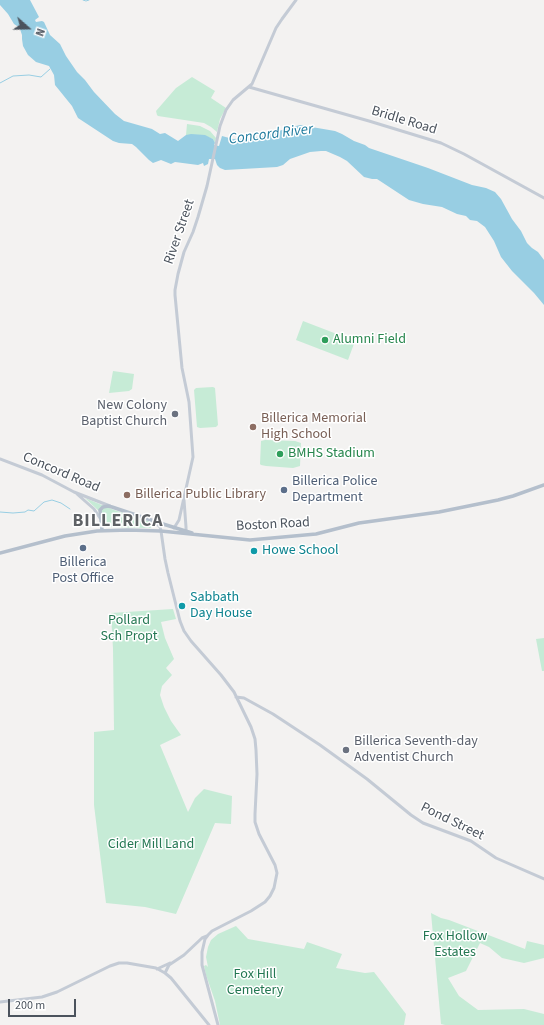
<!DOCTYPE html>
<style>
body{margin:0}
#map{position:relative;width:544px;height:1025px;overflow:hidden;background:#f3f2f1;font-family:"Source Sans 3",sans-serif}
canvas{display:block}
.north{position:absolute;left:8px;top:8px;width:40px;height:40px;-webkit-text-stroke:3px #fff;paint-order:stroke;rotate:110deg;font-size:11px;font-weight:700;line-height:16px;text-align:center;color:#4b535d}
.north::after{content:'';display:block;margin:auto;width:14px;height:18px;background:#4b535d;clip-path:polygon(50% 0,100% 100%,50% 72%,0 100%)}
.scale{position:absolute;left:8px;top:999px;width:68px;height:18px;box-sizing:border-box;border:2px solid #4b535d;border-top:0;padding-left:5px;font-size:12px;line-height:14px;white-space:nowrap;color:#4b535d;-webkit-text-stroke:3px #fff;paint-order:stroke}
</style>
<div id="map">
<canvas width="544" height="1025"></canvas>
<div class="north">N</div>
<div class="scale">200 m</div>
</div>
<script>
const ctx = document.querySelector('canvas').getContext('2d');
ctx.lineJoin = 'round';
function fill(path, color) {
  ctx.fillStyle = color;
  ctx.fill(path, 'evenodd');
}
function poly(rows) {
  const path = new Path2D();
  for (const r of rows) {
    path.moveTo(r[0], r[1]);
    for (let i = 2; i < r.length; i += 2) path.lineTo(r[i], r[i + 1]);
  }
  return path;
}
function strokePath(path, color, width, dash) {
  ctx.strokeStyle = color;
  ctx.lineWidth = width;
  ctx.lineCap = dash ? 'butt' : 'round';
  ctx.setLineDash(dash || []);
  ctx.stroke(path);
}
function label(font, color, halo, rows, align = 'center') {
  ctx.font = font + ' "Source Sans 3",sans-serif';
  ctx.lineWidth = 3;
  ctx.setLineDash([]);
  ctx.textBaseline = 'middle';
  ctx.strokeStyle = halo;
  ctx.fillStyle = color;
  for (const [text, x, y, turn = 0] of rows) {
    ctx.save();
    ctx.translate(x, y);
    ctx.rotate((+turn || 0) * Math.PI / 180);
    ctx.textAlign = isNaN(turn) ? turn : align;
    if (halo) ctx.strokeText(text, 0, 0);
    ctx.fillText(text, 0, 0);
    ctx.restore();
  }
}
fill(poly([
 [192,77,215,91,211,98,226,108,220,119,217,132,211,127,204,123,158,116,157,115,156,111,176,88],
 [187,124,200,126,210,131,216,138,215,143,213,139,202,135,186,135],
 [303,321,355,341,348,360,296,340],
 [113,371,134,374,132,389,129,391,109,393],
 [213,387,215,388,218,425,216,427,200,428,197,427,194,390,196,388],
 [265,440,295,441,301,443,300,466,293,468,266,466,261,465,260,464,261,441],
 [85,498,114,510,151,522,153,524,152,527,150,528,105,527,101,513],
 [173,609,176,619,161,622,165,638,174,659,166,668,172,675,162,686,160,695,164,707,171,721,181,735,160,745,188,812,195,798,204,789,232,796,231,824,215,823,176,914,145,907,106,903,94,805,94,732,114,730,113,649,111,613],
 [544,638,544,671,542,671,536,639],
 [431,913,441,918,449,920,525,949,527,941,544,945,544,958,524,963,502,958,489,947,480,943,466,971,448,978,459,996,478,1010,524,1009,544,1014,544,1025,445,1025,441,1024],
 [236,926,248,939,304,949,307,942,342,954,336,968,365,973,374,972,406,1014,404,1025,220,1025,215,1001,206,975,204,966,206,965,208,967,206,957,208,947,211,940,218,934]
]), '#c6ebd6');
fill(poly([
 [0,0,30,0,39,17,35,20,36,22,42,21,44,22,50,35,60,44,66,56,77,72,85,80,94,92,115,114,124,121,152,129,160,134,165,133,178,141,186,135,191,134,205,135,213,139,215,143,214,145,219,146,222,136,233,139,253,138,262,136,292,127,300,125,335,131,342,134,354,141,365,145,369,148,428,168,472,185,486,188,495,192,501,199,512,219,521,231,527,243,532,248,538,252,544,260,544,305,534,293,512,271,501,257,494,241,485,227,477,221,470,220,466,216,457,214,442,207,423,204,409,200,377,179,372,179,364,177,347,161,340,157,326,151,321,151,310,152,290,159,283,165,277,167,225,170,220,168,217,165,215,159,209,159,208,164,204,166,203,163,198,165,175,162,171,164,161,160,153,163,149,160,136,147,132,144,119,143,113,141,78,118,72,106,55,85,54,75,49,66,36,62,28,55,23,46,22,39,22,35,20,29,25,26,24,25,17,26,14,24,8,14,0,5]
]), '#98cee3');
strokePath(poly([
 [83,0,86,1,89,0],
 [0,83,13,76,29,75,41,77,50,69],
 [0,512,13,513,25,512,28,510,34,511,44,502,52,500,61,503,70,509]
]), '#98cee3', 1);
strokePath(poly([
 [249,87,369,121,441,143,464,154,544,198],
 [0,459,42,475,74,492,110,506],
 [77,494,94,509,100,518],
 [184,500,186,527,186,532],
 [155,522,160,527,161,531,165,559,168,573,180,621,184,631,191,641,221,675,234,692,251,727,255,739,256,750,257,774,255,814,255,822,259,834,275,865,277,873,274,888,270,896,265,902,251,911,212,931,208,935,205,939,202,952,202,965,218,1025],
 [174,528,179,520,193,457,189,402,182,368,175,295,175,290,178,274,184,252,193,232,198,217,207,186,220,126,226,110,233,100,252,84,276,28,282,19,296,0],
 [236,697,244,698,273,714,320,745,367,779,411,815,423,823,471,841,496,858,544,879],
 [157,969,170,963],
 [165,973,169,965,184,955,202,938,207,936],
 [0,1002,42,997,57,992,110,966,119,963,127,963,156,968,165,973,171,978,209,1025]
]), '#c4cbd5', 3);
strokePath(poly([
 [102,530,100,510,103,507,108,506,112,507,163,524,192,533],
 [0,553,65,536,97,531,128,530,161,531,250,540,316,534,359,523,439,512,498,500,513,496,544,485]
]), '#b4bfcc', 3.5);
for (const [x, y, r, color] of [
 [325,340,4,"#2e9e5b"],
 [175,414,4,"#6b7280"],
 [253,427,4,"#8d6e63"],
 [280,454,4,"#2e9e5b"],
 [284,490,4,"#5c6f8a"],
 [127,495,4,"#8d6e63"],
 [83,548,4,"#5c6f8a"],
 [254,551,4,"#0f9aa8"],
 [182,606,4,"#0f9aa8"],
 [346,750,4,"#6b7280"]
]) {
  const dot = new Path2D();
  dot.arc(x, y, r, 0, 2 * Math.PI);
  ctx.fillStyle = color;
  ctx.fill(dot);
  strokePath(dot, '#fff', 1.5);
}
label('14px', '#4b535d', '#fff', [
 ["Bridle Road",404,121,17],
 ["River Street",180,232,-71],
 ["Concord Road",61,473,23],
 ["Boston Road",273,525,-3],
 ["Pond Street",452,822,26]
]);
label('14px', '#27864d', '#fff', [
 ["Alumni Field",333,340],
 ["BMHS Stadium",288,454]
], 'left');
label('14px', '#5b616d', '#fff', [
 ["New Colony",167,406],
 ["Baptist Church",167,422],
 ["Billerica Seventh-day",354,742,"left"],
 ["Adventist Church",354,758,"left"]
], 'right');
label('14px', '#785e54', '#fff', [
 ["Billerica Memorial",261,419],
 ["High School",261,435],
 ["Billerica Public Library",135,495]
], 'left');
label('14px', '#4e5e75', '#fff', [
 ["Billerica Police",292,482],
 ["Department",292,498],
 ["Billerica",83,563,"center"],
 ["Post Office",83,579,"center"]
], 'left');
label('14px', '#0d838f', '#fff', [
 ["Howe School",262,551],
 ["Sabbath",190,598],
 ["Day House",190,614]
], 'left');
label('14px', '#237752', '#fff', [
 ["Pollard",129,621],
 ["Sch Propt",129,637],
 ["Cider Mill Land",151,845],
 ["Fox Hollow",455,937],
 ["Estates",455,953],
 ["Fox Hill",255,975],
 ["Cemetery",255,991]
]);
label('italic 15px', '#1e7a9d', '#fff', [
 ["Concord River",271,135,-7]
]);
ctx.letterSpacing = '1px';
label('bold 18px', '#5e6165', '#fff', [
 ["BILLERICA",118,522]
]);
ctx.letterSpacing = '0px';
</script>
